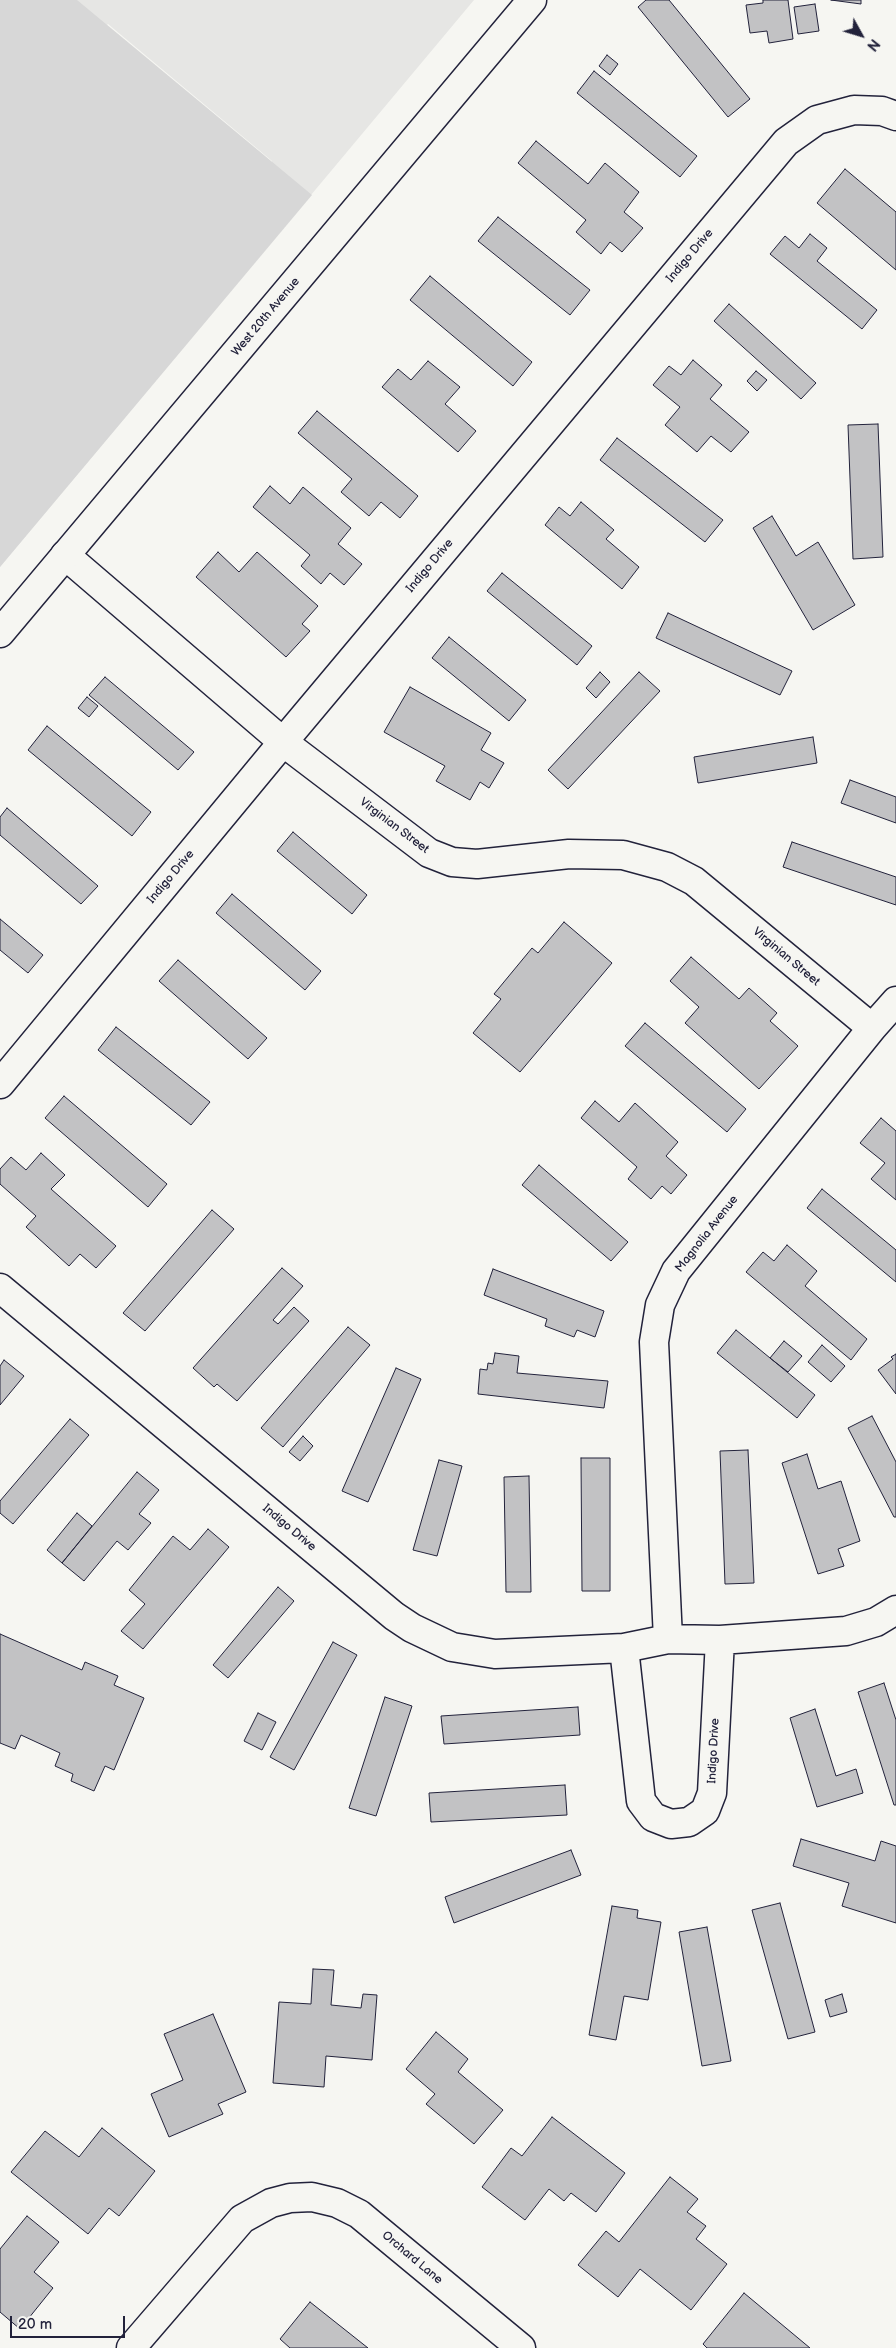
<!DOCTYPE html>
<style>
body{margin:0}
#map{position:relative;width:896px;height:2348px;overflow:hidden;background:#f6f6f2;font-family:"Balsamiq Sans",sans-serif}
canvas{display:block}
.north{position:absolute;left:836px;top:10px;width:50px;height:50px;-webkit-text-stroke:4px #f6f6f2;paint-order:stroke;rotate:129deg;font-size:14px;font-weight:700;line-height:20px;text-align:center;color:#22223b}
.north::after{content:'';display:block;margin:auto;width:18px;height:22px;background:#22223b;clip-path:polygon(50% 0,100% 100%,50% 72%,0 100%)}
.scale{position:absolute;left:10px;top:2316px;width:115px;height:22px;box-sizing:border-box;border:2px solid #22223b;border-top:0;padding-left:6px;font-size:15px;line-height:18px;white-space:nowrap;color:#22223b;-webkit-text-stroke:4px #f6f6f2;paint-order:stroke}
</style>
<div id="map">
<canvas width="896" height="2348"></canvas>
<div class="north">N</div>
<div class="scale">20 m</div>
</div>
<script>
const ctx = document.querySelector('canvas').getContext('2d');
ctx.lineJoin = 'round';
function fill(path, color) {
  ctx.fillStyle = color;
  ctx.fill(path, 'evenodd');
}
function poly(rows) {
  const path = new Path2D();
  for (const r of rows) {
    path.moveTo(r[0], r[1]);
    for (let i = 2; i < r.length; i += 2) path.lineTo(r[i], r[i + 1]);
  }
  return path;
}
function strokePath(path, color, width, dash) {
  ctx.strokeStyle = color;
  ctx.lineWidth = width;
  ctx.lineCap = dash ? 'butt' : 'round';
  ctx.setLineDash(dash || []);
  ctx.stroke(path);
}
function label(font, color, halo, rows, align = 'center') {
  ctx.font = font + ' "Balsamiq Sans",sans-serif';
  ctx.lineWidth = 4;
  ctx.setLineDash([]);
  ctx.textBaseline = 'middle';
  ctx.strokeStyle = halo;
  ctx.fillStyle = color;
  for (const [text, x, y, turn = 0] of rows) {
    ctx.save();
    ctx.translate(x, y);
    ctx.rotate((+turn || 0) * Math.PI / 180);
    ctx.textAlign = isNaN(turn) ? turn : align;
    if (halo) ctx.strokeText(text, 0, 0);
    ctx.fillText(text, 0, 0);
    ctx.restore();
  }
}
fill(poly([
 [0,0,474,0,0,567],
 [108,24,272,161,272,162,107,25]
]), '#e6e6e4');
fill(poly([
 [0,0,77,0,312,195,0,567]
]), '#d7d7d7');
const building = poly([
 [646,0,669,0,750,99,728,117,638,7,646,0],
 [763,0,788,0,793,39,769,43,767,31,750,33,746,5,763,3,763,0],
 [831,0,861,0,861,4,831,0],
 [815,4,819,31,798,34,794,7,815,4],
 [607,55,618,64,610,75,599,66,607,55],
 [594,71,697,156,680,177,577,93,594,71],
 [536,141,588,184,605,163,639,192,624,212,643,228,622,252,610,242,601,254,576,232,586,220,518,163,536,141],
 [845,169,896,212,896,270,817,203,845,169],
 [498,217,590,290,570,315,478,241,498,217],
 [810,234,827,248,817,261,877,310,862,329,770,254,785,236,799,248,810,234],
 [430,276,532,362,513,386,410,300,430,276],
 [729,304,816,383,801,399,714,321,729,304],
 [693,360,722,385,710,399,749,432,731,452,711,436,697,452,665,425,680,407,653,385,669,366,681,375,693,360],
 [428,361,460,387,445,404,476,431,458,452,382,387,398,369,411,380,428,361],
 [756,371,767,380,757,391,747,381,756,371],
 [317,411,418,496,400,518,381,502,369,516,341,492,352,479,298,433,317,411],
 [878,424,883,557,853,559,848,425,878,424],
 [617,438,723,520,705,542,600,460,617,438],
 [270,486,290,504,303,487,351,528,338,544,362,564,344,585,330,573,321,584,301,566,310,555,253,507,270,486],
 [581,502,614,530,606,539,639,567,622,589,545,525,559,507,570,516,581,502],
 [772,516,796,556,818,542,855,605,813,630,753,528,772,516],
 [218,552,239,572,257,552,318,606,302,624,310,631,286,657,196,577,218,552],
 [502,573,592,646,577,665,487,591,502,573],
 [668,613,792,671,780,695,656,638,668,613],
 [449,637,526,700,509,721,432,658,449,637],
 [600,672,610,682,596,698,586,688,600,672],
 [639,672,660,691,568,789,548,770,639,672],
 [105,677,194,752,178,770,89,695,105,677],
 [410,687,491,733,481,750,504,763,489,788,480,782,470,800,436,781,445,766,384,732,410,687],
 [87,697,98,706,89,717,78,708,87,697],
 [47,726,151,812,132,836,28,750,47,726],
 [813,737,817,763,698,783,694,757,813,737],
 [850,780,896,797,896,823,841,803,850,780],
 [7,808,98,886,81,904,0,835,0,817,7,808],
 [293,832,367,895,352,914,277,851,293,832],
 [792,842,896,877,896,905,783,867,792,842],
 [232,894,321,971,305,990,216,913,232,894],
 [0,919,43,955,28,973,0,950,0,919],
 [564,922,612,963,520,1072,473,1033,501,999,494,994,532,948,538,953,564,922],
 [691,957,739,999,749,988,777,1013,770,1021,798,1046,759,1089,685,1023,699,1007,670,981,691,957],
 [178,960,267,1038,248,1059,159,981,178,960],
 [645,1023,746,1109,727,1132,625,1046,645,1023],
 [116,1027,210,1102,191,1125,98,1050,116,1027],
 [64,1096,167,1184,148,1207,45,1118,64,1096],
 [595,1101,619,1122,635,1103,678,1142,666,1156,687,1175,671,1194,662,1186,651,1199,628,1179,637,1167,581,1118,595,1101],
 [881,1118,896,1131,896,1200,871,1179,885,1163,860,1143,881,1118],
 [41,1153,65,1175,51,1189,116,1246,96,1268,80,1254,69,1266,26,1227,36,1216,0,1184,0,1169,11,1157,26,1170,41,1153],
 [539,1165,628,1242,611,1261,522,1185,539,1165],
 [822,1189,896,1250,896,1282,807,1208,822,1189],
 [212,1210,234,1229,145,1331,123,1313,212,1210],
 [787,1245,817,1271,805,1286,867,1339,851,1360,746,1272,763,1252,774,1261,787,1245],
 [282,1268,303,1286,273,1320,278,1324,294,1307,309,1321,237,1401,217,1384,214,1387,193,1368,282,1268],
 [493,1269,604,1311,595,1337,577,1330,574,1337,545,1326,547,1319,484,1295,493,1269],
 [348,1327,370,1345,283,1447,261,1428,348,1327],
 [736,1330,815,1395,797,1418,717,1353,736,1330],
 [784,1341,802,1356,788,1372,770,1358,784,1341],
 [822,1345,845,1366,831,1382,808,1362,822,1345],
 [495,1353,519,1356,517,1373,608,1381,604,1408,478,1394,480,1369,487,1370,488,1363,493,1364,495,1353],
 [896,1354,896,1394,878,1370,893,1359,891,1357,896,1354],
 [4,1360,24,1376,0,1405,0,1366,4,1360],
 [396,1368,421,1379,368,1502,342,1491,396,1368],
 [872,1416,896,1462,896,1517,894,1517,848,1428,872,1416],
 [70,1419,89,1435,13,1524,0,1513,0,1501,70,1419],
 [303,1436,313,1446,300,1461,289,1452,303,1436],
 [748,1450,754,1583,725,1584,720,1451,748,1450],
 [807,1454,818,1489,841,1481,860,1541,838,1549,844,1566,818,1574,782,1463,807,1454],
 [581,1458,610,1458,610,1591,582,1591,581,1458],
 [439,1460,462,1466,437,1556,413,1550,439,1460],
 [137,1472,159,1490,139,1514,151,1523,128,1550,117,1541,84,1581,62,1563,137,1472],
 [529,1476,531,1592,506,1592,504,1477,529,1476],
 [77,1513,92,1526,62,1563,47,1550,77,1513],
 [208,1529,229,1547,143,1649,121,1631,145,1604,129,1590,173,1536,190,1550,208,1529],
 [278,1587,294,1601,228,1678,213,1665,278,1587],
 [0,1634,82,1670,85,1662,118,1676,114,1685,144,1698,114,1770,105,1766,94,1791,71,1781,73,1774,55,1766,60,1753,21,1735,15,1749,0,1743,0,1634],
 [333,1642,357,1655,294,1770,270,1757,333,1642],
 [884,1683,896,1720,896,1805,894,1805,858,1692,884,1683],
 [385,1697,412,1706,376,1816,349,1808,385,1697],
 [578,1707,580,1735,444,1744,441,1716,578,1707],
 [815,1709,836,1776,856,1769,863,1793,817,1807,790,1718,815,1709],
 [258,1713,276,1722,262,1750,244,1741,258,1713],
 [565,1785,567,1815,431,1822,429,1793,565,1785],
 [801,1839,875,1861,881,1841,896,1846,896,1923,842,1906,849,1883,793,1866,801,1839],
 [571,1850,581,1875,454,1923,445,1897,571,1850],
 [780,1903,815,2032,788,2039,752,1910,780,1903],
 [612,1906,638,1910,637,1918,661,1922,648,2000,624,1996,616,2040,589,2035,612,1906],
 [707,1927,731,2061,702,2066,679,1932,707,1927],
 [313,1969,334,1970,331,2005,361,2008,363,1994,377,1995,372,2060,326,2056,324,2087,273,2083,279,2002,311,2004,313,1969],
 [842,1994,847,2012,830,2017,825,2000,842,1994],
 [213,2014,246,2092,218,2104,223,2114,169,2137,151,2094,183,2080,164,2034,213,2014],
 [436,2032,468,2059,458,2072,503,2110,474,2144,426,2104,435,2094,406,2069,436,2032],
 [552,2117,625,2173,596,2212,571,2193,564,2201,549,2189,525,2220,482,2187,511,2148,522,2156,552,2117],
 [102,2128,155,2171,119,2216,109,2208,88,2234,11,2172,45,2131,79,2157,102,2128],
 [670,2177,698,2199,687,2212,706,2226,696,2239,727,2264,691,2310,640,2269,618,2297,578,2265,606,2231,619,2242,670,2177],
 [27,2216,59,2242,34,2272,53,2288,20,2329,0,2312,0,2249,27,2216],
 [744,2293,810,2348,707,2348,703,2344,744,2293],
 [310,2302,368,2348,290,2348,280,2339,310,2302]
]);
fill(building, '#c2c2c4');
strokePath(building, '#22223b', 1);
const street = poly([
 [65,555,283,742,429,853,452,862,477,864,569,854,623,855,667,867,694,881,872,1028],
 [0,1084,283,742,786,142,817,120,854,110,882,111,896,116],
 [0,1288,394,1616,412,1628,452,1647,495,1654,624,1648,668,1639,720,1640,846,1631,876,1622,896,1610],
 [668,1639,654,1342,660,1305,676,1271,872,1028,896,1001],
 [624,1648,641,1801,653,1817,671,1824,689,1822,705,1811,712,1793,720,1640],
 [131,2348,242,2219,271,2203,290,2198,312,2197,337,2203,359,2214,521,2348]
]);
const secondary = poly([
 [0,633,532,0]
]);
strokePath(street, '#22223b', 31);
strokePath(secondary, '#22223b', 31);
strokePath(street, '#f6f6f2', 28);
strokePath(secondary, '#f6f6f2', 28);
label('12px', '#22223b', '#f6f6f2', [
 ["Indigo Drive",690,256,-50],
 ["West 20th Avenue",266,317,-50],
 ["Indigo Drive",430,566,-50],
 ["Virginian Street",394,826,37],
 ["Indigo Drive",171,877,-50],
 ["Virginian Street",786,957,40],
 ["Magnolia Avenue",707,1234,-52],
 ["Indigo Drive",289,1528,40],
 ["Indigo Drive",714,1751,-87],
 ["Orchard Lane",412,2258,40]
]);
</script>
